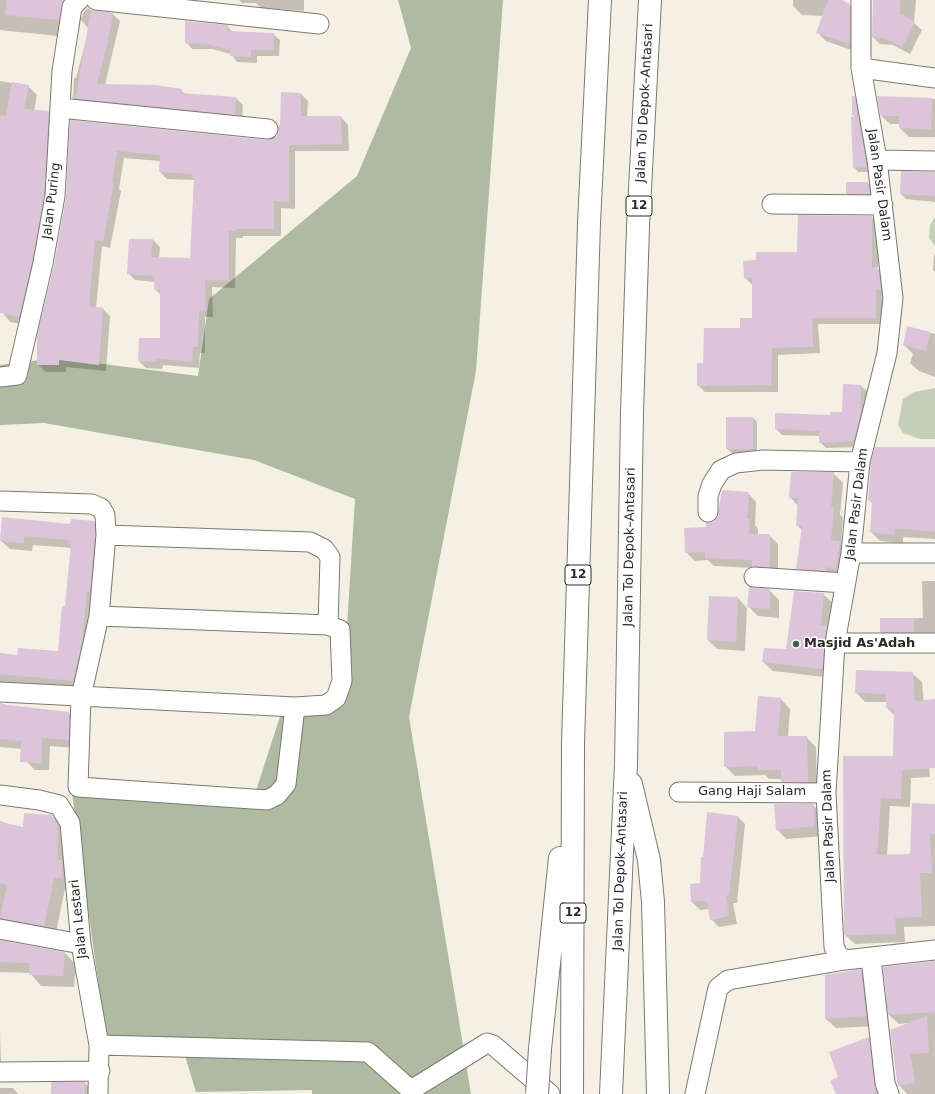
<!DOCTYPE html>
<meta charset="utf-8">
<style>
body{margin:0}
canvas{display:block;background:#f5f0e4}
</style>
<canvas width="935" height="1094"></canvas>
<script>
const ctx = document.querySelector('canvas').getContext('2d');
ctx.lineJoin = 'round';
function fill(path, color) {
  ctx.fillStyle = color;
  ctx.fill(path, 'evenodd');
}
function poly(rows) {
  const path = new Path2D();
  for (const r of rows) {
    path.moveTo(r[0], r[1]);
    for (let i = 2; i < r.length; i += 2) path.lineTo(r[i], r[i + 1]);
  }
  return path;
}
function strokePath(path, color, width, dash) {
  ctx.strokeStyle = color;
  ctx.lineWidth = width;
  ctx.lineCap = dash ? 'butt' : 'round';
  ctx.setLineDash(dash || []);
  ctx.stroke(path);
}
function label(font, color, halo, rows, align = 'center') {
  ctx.font = font + ' "DejaVu Sans",sans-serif';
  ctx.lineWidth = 3;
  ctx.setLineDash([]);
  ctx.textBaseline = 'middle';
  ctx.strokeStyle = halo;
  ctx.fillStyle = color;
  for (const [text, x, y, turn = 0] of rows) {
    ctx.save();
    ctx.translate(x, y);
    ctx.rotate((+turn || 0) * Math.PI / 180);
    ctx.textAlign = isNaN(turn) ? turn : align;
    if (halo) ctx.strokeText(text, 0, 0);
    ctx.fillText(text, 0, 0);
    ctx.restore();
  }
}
fill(poly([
 [935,217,935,246,929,238,930,225],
 [935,388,935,439,920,439,903,433,898,425,903,399,914,392]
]), '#c4d0b6');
fill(poly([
 [398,0,503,0,476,371,409,717,471,1094,312,1094,312,1090,196,1092,182,1046,106,1038,71,786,253,800,285,701,342,706,355,499,254,460,44,423,0,425,0,365,56,358,198,376,209,299,357,176,411,48]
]), '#aebba0');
fill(poly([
 [0,0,64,0,82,18,83,13,88,8,94,12,113,14,120,21,105,85,181,90,185,94,236,98,243,105,242,121,80,105,73,98,74,78,76,78,89,29,81,20,77,38,0,30],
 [239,0,304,0,304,11,261,8,256,3,242,3],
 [793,0,840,0,849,5,858,14,857,52,826,41,818,33,823,16,802,15,793,6],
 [874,0,916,0,914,23,922,30,910,54,893,45,880,44,873,37],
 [227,26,234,33,273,34,280,40,279,56,257,56,257,63,237,62,231,54,212,49,192,49,186,42],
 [0,81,28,86,37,95,34,111,48,112,57,121,28,325,10,322,0,309],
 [301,94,308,101,307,117,341,117,348,125,349,151,295,151,295,209,281,208,281,236,243,236,243,238,236,238,235,288,212,287,213,317,205,317,205,353,200,353,199,368,163,365,162,369,146,368,139,361,161,339,161,295,155,289,155,282,135,280,128,273,130,240,153,240,160,247,159,258,191,259,194,180,167,179,160,172,160,161,124,158,119,189,121,191,110,248,102,246,96,308,103,309,110,316,106,371,66,367,66,372,46,372,38,365,67,198,71,121,267,141,278,136],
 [854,97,859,102,862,120,860,120,863,123,871,172,858,172,854,167],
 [878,97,935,99,935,137,909,137,900,128,900,124,890,124,881,116],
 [902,172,935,172,935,202,906,199,901,194],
 [868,183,873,187,874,198,852,198,847,193],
 [872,217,878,224,878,269,885,275,887,297,882,296,882,324,818,324,820,353,778,355,778,392,705,392,698,385,704,363,753,319,753,285,745,278,757,261,798,253],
 [934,254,935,255,935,272,933,270],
 [908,327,935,334,935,377,919,371,910,363,913,354,904,345],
 [844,385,861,386,867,391,866,420,859,447,826,448,820,442,820,436,782,435,776,429,843,413],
 [753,418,757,422,757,453,732,453,727,449],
 [935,448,935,539,903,537,903,543,880,541,871,532,873,504,869,500],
 [833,473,843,483,840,515,843,517,841,544,849,552,845,578,807,578,798,568,803,531,797,525,798,506,790,497],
 [748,493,756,502,755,525,758,529,758,535,769,535,778,544,778,575,754,568,714,566,708,560,695,561,686,552,707,528],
 [94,522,103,531,82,689,18,683,18,690,0,692,0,654,18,656,58,652,66,607,72,548,33,545,32,551,10,549,1,541,71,525],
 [922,581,935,581,935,641,891,641,881,632,881,619,923,618],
 [769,590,779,600,779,618,758,616,748,606],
 [823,594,833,603,832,678,773,671,763,662,787,650],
 [738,598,747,608,745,651,717,649,708,640],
 [912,673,922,682,930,777,911,778,910,807,890,806,887,856,911,855,935,805,935,926,904,927,905,942,855,944,845,935,844,757,894,757,895,716,887,708,887,702,865,702,856,692],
 [781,699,790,709,788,737,806,737,816,747,817,791,792,791,782,781,782,779,769,779,765,775,735,776,725,766,756,732],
 [0,703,9,706,69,713,77,722,77,748,50,746,49,770,35,770,26,761,22,749,0,747],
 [813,805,822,814,824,836,786,839,777,829],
 [52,816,63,827,73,889,65,889,55,937,3,933,0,939,0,821,24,829],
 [737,816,745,824,737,903,733,903,737,924,719,927,711,919,709,909,700,910,692,902],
 [0,939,0,941,65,953,76,965,74,987,41,986,30,973,0,972],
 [935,963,935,1094,907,1094,899,1085,897,1080,891,1030,909,1023,899,1024,889,1015],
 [861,970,870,980,875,1026,836,1028,826,1019],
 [0,1032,1,1062,0,1062],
 [869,1038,878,1048,884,1094,837,1094,839,1078],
 [85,1083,94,1094,52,1094],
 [0,1088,13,1088,18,1094,0,1094]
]), '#0003');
fill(poly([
 [7,0,64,0,59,20,5,15],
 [828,0,842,0,850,4,849,44,816,33],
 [873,0,900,0,900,14,915,22,902,47,884,38,872,37],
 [91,10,113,13,108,41,97,84,156,85,182,89,181,93,236,97,235,115,72,98,72,95,76,96],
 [185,21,228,25,226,31,274,33,274,50,251,50,251,57,230,56,230,50,205,44,185,43],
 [12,82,29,85,24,109,49,111,44,195,32,261,19,317,0,313,0,115,6,116],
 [281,92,301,93,301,116,341,116,342,144,289,145,289,202,274,201,274,229,236,229,236,231,229,231,229,281,205,280,206,310,199,311,198,347,193,347,192,362,156,358,156,362,138,361,139,338,160,338,160,290,154,290,154,276,127,274,129,239,153,239,151,257,190,258,194,178,191,178,192,174,159,172,160,155,117,151,112,183,114,183,103,241,95,240,89,306,103,308,99,365,59,360,59,365,37,365,37,335,54,265,66,198,70,120,267,140,277,136,278,126,280,126],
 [852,96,855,96,858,116,852,116],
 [877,96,932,98,931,129,899,128,899,116,881,116],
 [851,117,858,117,867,167,853,168],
 [901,171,935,172,935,196,900,194],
 [846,182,868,182,870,194,846,194],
 [798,215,872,216,872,268,878,267,881,290,876,290,876,318,812,318,813,347,772,348,771,385,697,386,697,363,703,363,704,328,740,328,740,318,752,318,752,278,744,278,743,261,756,260,756,252,797,252],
 [907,326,930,332,926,351,903,345],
 [843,384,861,385,861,413,854,441,819,443,819,431,775,429,775,413,830,415,830,412,842,412],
 [726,417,753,417,753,449,726,449],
 [875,447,935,447,935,532,895,528,894,535,870,532,872,501,868,500,871,462],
 [791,472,834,472,831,507,834,507,831,540,840,541,836,569,826,567,826,571,796,569,802,526,796,526,798,498,789,498],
 [722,490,749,492,747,519,750,519,749,534,770,534,770,567,752,567,752,560,705,558,705,552,685,553,684,528,706,527,706,523,713,522,717,518],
 [2,517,70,524,71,519,94,521,95,535,90,591,87,591,82,641,73,681,0,674,0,653,17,655,18,648,58,651,62,606,65,606,71,544,68,544,69,540,24,536,24,543,0,541],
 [749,587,770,589,770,609,747,607],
 [794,591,824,593,821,625,827,626,822,669,762,662,764,648,786,649],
 [709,596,738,597,736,642,707,640],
 [880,618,914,618,914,632,880,632],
 [856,670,913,672,915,701,935,699,935,768,902,770,901,799,881,798,877,855,910,854,912,803,935,804,935,834,930,834,932,873,920,873,922,917,895,918,896,934,844,935,843,756,893,756,894,708,886,708,886,694,855,693],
 [758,696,781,698,778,736,807,736,808,782,781,782,781,770,758,770,758,766,724,767,724,732,755,731],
 [0,704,69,712,69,740,42,738,41,763,20,762,21,741,0,739],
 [774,804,813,804,815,826,776,830],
 [707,812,738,816,729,895,726,896,729,916,710,920,707,901,691,902,690,884,700,883,701,857,703,857],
 [24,813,52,815,58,825,57,860,62,860,62,878,54,878,44,926,0,918,7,885,0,883,0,822,23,827],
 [0,940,65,952,63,976,29,975,29,963,0,962],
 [935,961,935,1012,888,1015,883,967],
 [861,969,866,1016,825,1019,825,975],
 [927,1016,929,1053,910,1054,915,1083,898,1086,890,1030],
 [869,1037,876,1092,871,1094,836,1094,830,1081,838,1077,829,1052],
 [51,1082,85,1082,85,1094,51,1094]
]), '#dcc4db');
const street = poly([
 [96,0,319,24],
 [861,68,935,78],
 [60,108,268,129],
 [877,160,935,161],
 [772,204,883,205],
 [0,377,17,375,43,263,55,196,62,71,72,7,79,0],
 [0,501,92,504,101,508,105,515,106,535,99,616,81,697,78,787,267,800,277,795,286,784,295,707],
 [708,512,708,496,712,484,721,470,736,463,763,460,860,462],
 [106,535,310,542,324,549,330,557,328,625],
 [851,553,935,553],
 [754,577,845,583],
 [835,643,935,643],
 [0,692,295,707,326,705,336,698,342,681,340,630,328,625,99,616],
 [679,792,826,793],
 [0,795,39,800,59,805,70,823,81,944,99,1045,98,1094],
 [0,929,81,944],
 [871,958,885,1083,889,1094],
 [845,960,838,955,834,947,826,793,835,643,851,553,860,462,887,353,893,298,877,160,861,68,861,0],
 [99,1045,368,1052,411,1090,487,1043,493,1045,550,1094],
 [0,1072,100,1071],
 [695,1094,718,988,728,980,845,960,935,950]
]);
const highway = poly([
 [631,784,649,860,653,902,658,1094],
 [540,1049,560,858],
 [572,1094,573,743,589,223,600,0],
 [611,1094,626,764,632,413,638,227,650,0]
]);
strokePath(street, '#7d796e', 21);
strokePath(highway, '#7d796e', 24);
strokePath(street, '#fff', 19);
strokePath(highway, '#fff', 22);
const highwayBridge = poly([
 [537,1094,540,1049]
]);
strokePath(highwayBridge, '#7d796e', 24, []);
strokePath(highwayBridge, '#fff', 22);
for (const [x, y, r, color] of [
 [796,644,4,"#2f664d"]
]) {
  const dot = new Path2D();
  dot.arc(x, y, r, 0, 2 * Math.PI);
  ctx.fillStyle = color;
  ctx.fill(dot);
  strokePath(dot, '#fff', 1.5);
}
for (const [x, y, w] of [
 [639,206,26],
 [578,575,26],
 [573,913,26]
]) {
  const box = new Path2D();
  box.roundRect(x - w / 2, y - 10, w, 20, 3);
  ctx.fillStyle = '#fff';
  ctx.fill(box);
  strokePath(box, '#2c2a26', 1);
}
label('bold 12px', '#2c2a26', null, [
 ["12",639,206],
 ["12",578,575],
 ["12",573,913]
]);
label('13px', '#2c2a26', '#fff', [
 ["Jalan Tol Depok–Antasari",645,103,-87],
 ["Jalan Pasir Dalam",879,185,82],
 ["Jalan Puring",52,201,-83],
 ["Jalan Pasir Dalam",857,504,-83],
 ["Jalan Tol Depok–Antasari",630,547,-89],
 ["Gang Haji Salam",752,792],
 ["Jalan Pasir Dalam",829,826,-92],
 ["Jalan Tol Depok–Antasari",621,871,-88],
 ["Jalan Lestari",79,919,-96]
]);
label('bold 13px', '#2c2a26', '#fff', [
 ["Masjid As'Adah",804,644]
], 'left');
</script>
